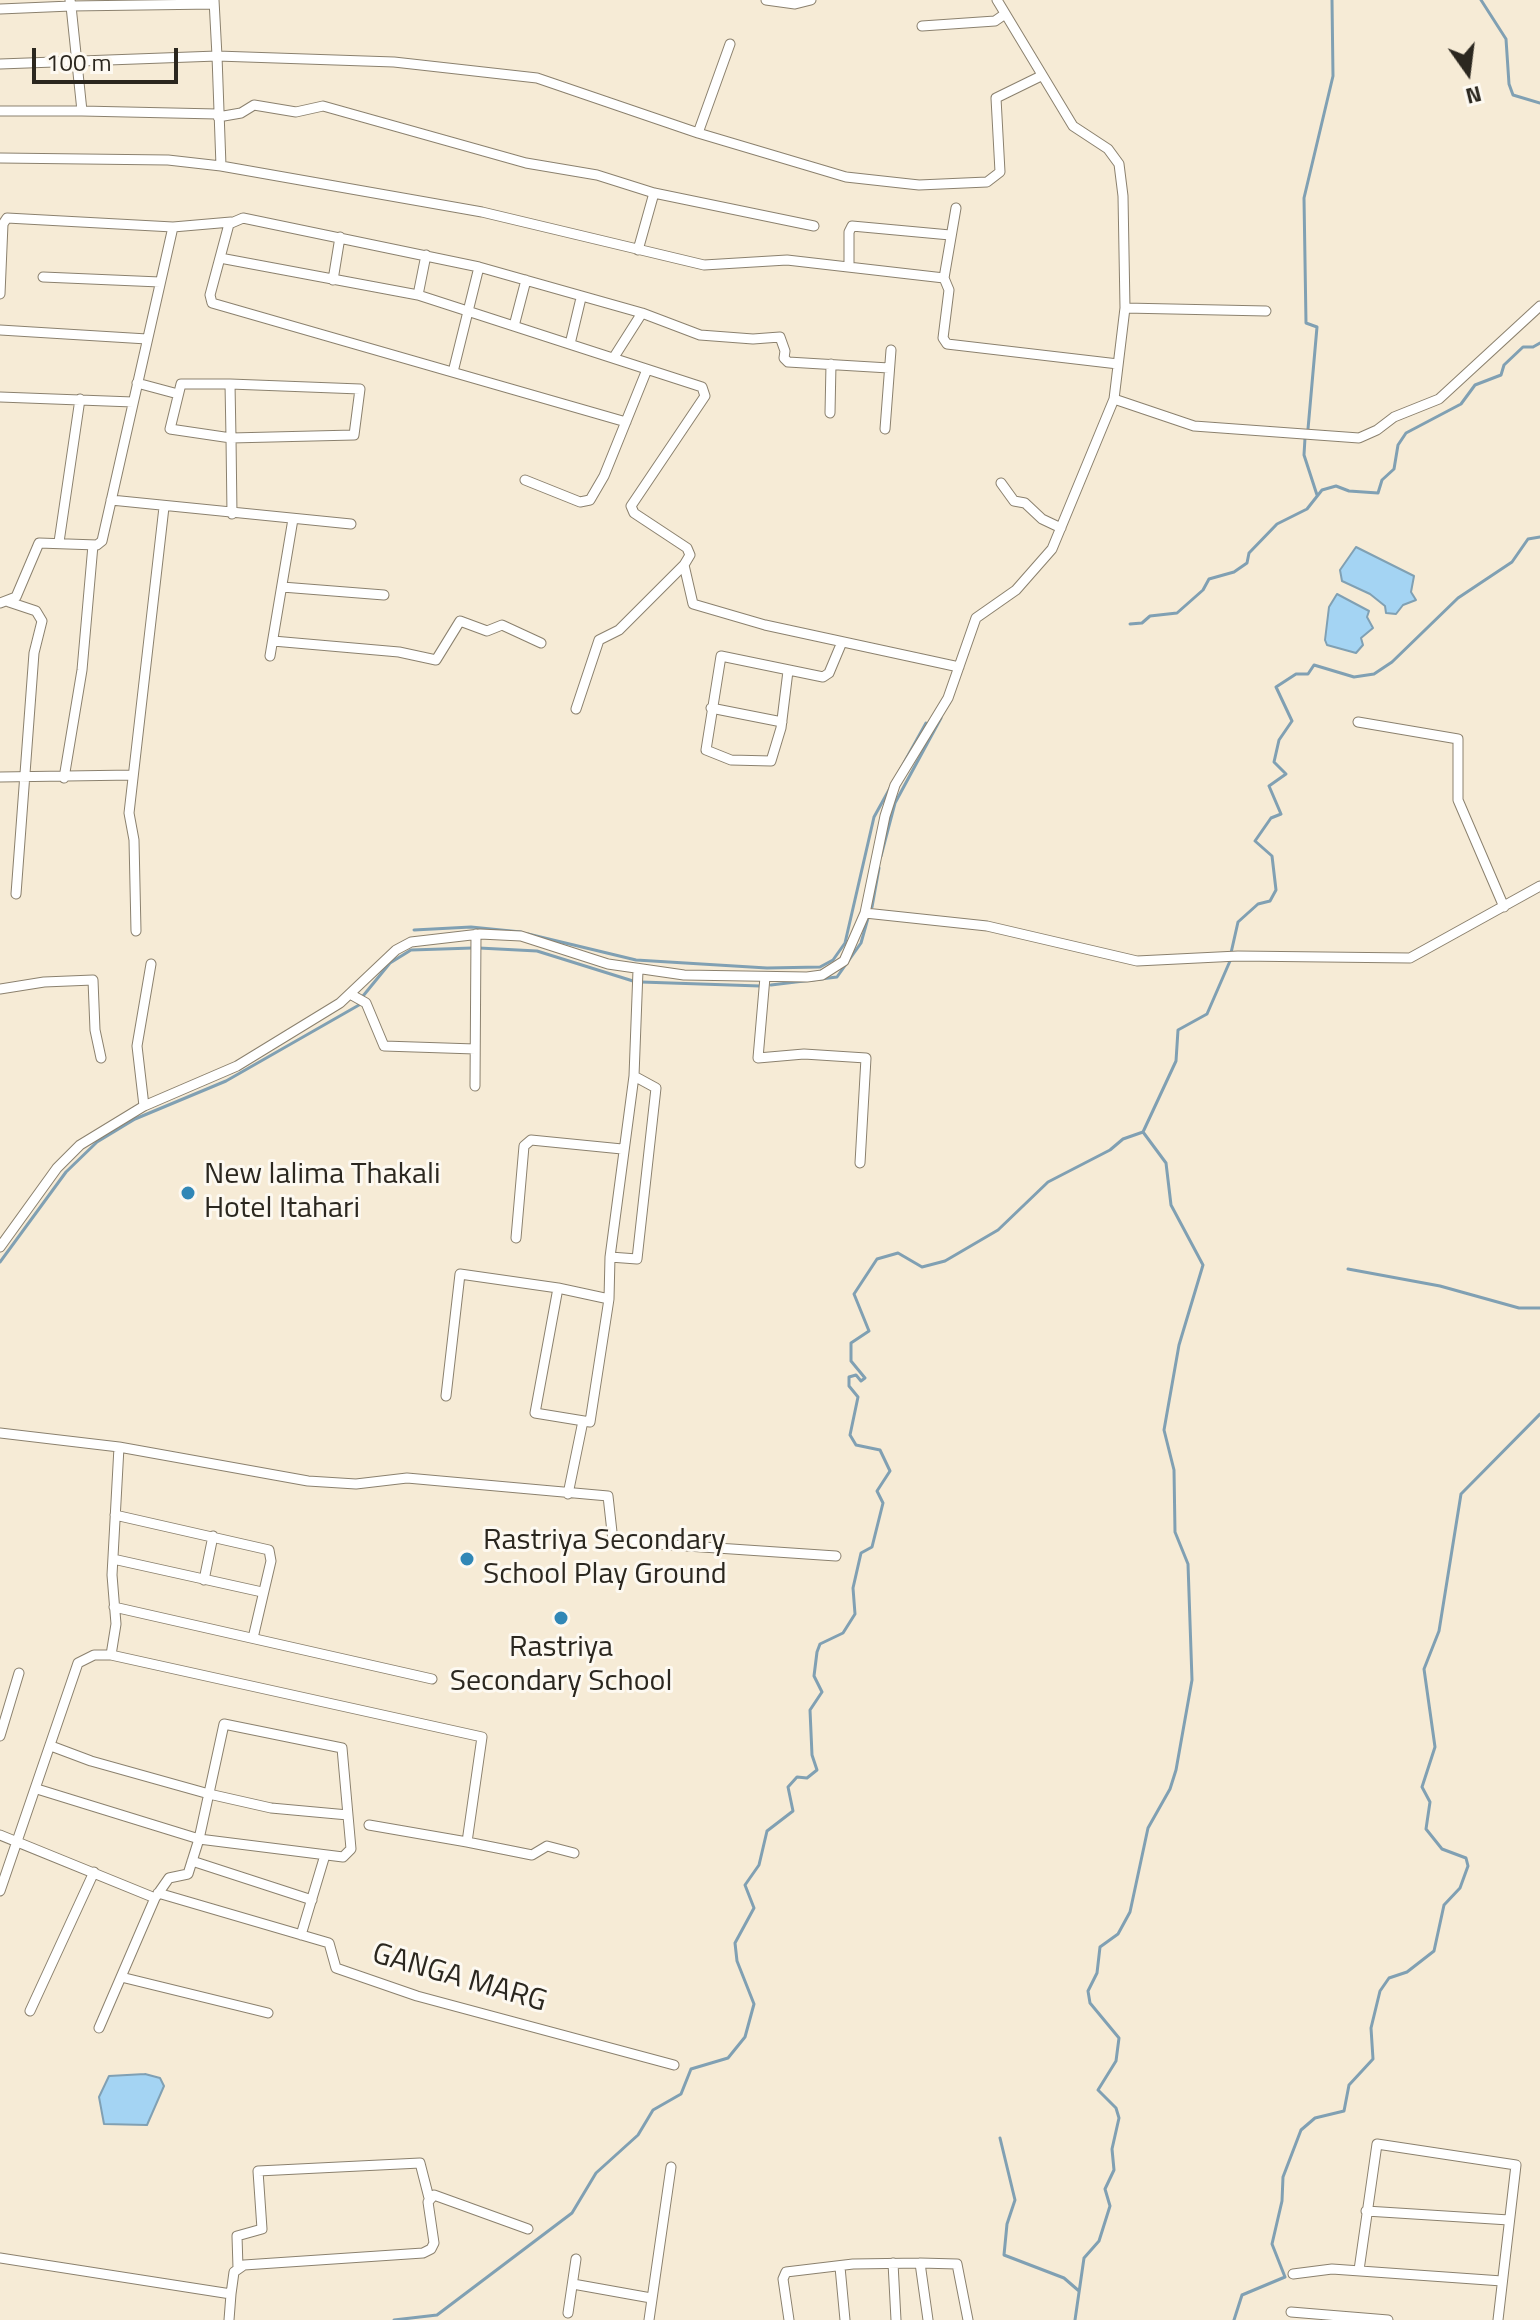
<!DOCTYPE html>
<style>
body{margin:0}
#map{position:relative;width:1540px;height:2320px;overflow:hidden;background:#f6ebd6;font-family:"Titillium Web",sans-serif}
canvas{display:block}
.north{position:absolute;left:1428px;top:32px;width:80px;height:80px;-webkit-text-stroke:6px #fdf9f1;paint-order:stroke;rotate:166deg;font-size:22px;font-weight:700;line-height:32px;text-align:center;color:#2b271f}
.north::after{content:'';display:block;margin:auto;width:28px;height:36px;background:#2b271f;clip-path:polygon(50% 0,100% 100%,50% 72%,0 100%)}
.scale{position:absolute;left:32px;top:48px;width:146px;height:36px;box-sizing:border-box;border:4px solid #2b271f;border-top:0;padding-left:10px;font-size:24px;line-height:28px;white-space:nowrap;color:#2b271f;-webkit-text-stroke:6px #fdf9f1;paint-order:stroke}
</style>
<div id="map">
<canvas width="1540" height="2320"></canvas>
<div class="north">N</div>
<div class="scale">100 m</div>
</div>
<script>
const ctx = document.querySelector('canvas').getContext('2d');
ctx.lineJoin = 'round';
function fill(path, color) {
  ctx.fillStyle = color;
  ctx.fill(path, 'evenodd');
}
function poly(rows) {
  const path = new Path2D();
  for (const r of rows) {
    path.moveTo(r[0], r[1]);
    for (let i = 2; i < r.length; i += 2) path.lineTo(r[i], r[i + 1]);
  }
  return path;
}
function strokePath(path, color, width, dash) {
  ctx.strokeStyle = color;
  ctx.lineWidth = width;
  ctx.lineCap = dash ? 'butt' : 'round';
  ctx.setLineDash(dash || []);
  ctx.stroke(path);
}
function label(font, color, halo, rows, align = 'center') {
  ctx.font = font + ' "Titillium Web",sans-serif';
  ctx.lineWidth = 6;
  ctx.setLineDash([]);
  ctx.textBaseline = 'middle';
  ctx.strokeStyle = halo;
  ctx.fillStyle = color;
  for (const [text, x, y, turn = 0] of rows) {
    ctx.save();
    ctx.translate(x, y);
    ctx.rotate((+turn || 0) * Math.PI / 180);
    ctx.textAlign = isNaN(turn) ? turn : align;
    if (halo) ctx.strokeText(text, 0, 0);
    ctx.fillText(text, 0, 0);
    ctx.restore();
  }
}
const water = poly([
 [1356,547,1414,576,1411,592,1416,600,1403,605,1396,614,1386,613,1385,606,1370,594,1342,581,1340,570,1356,547],
 [1337,594,1369,611,1367,617,1373,628,1361,638,1363,645,1356,653,1327,645,1325,640,1329,607,1337,594],
 [145,2074,160,2078,164,2086,147,2125,104,2124,99,2097,109,2076,145,2074]
]);
fill(water, '#a4d4f3');
strokePath(water, '#80a0b3', 2);
strokePath(poly([
 [1481,0,1506,39,1509,84,1513,95,1540,103],
 [1308,429,1317,327,1306,323,1304,198,1333,76,1332,0],
 [1305,438,1304,455,1317,495],
 [1130,624,1142,623,1150,616,1177,613,1203,590,1209,579,1234,572,1247,563,1249,553,1277,524,1307,509,1322,490,1336,486,1349,491,1378,493,1382,480,1394,469,1398,445,1406,433,1461,404,1475,385,1501,375,1504,365,1523,347,1533,347,1540,343],
 [881,856,895,803,941,718],
 [872,907,879,868],
 [414,930,471,927,521,932],
 [528,934,636,960,767,968,820,967,833,960,845,943,874,817,926,723],
 [479,948,537,951,633,981],
 [1231,953,1238,922,1258,904,1270,901,1276,890,1272,856,1255,841,1271,818,1281,814,1269,786,1286,774,1274,762,1279,740,1292,721,1276,687,1296,674,1308,674,1314,665,1354,677,1374,674,1392,662,1458,598,1512,562,1528,539,1540,537],
 [641,982,760,986],
 [771,985,837,977,861,943,868,918],
 [363,996,390,963,411,950,473,948],
 [0,1262,66,1172,97,1142,135,1119,226,1081,359,1005],
 [1348,1269,1440,1286,1519,1308,1540,1308],
 [1000,2138,1015,2200,1007,2224,1004,2255,1064,2278,1079,2291],
 [394,2320,437,2315,572,2213,596,2173,638,2135,653,2110,681,2094,691,2069,728,2058,745,2037,754,2004,737,1961,735,1943,754,1908,745,1885,759,1865,767,1831,793,1811,788,1787,797,1777,807,1778,817,1770,812,1755,810,1710,822,1692,814,1676,817,1652,820,1644,843,1633,855,1614,853,1588,861,1553,872,1547,883,1503,877,1491,890,1471,880,1450,856,1445,850,1435,858,1397,849,1386,849,1377,856,1375,861,1381,865,1378,851,1361,851,1343,869,1331,854,1294,877,1259,898,1253,922,1267,945,1261,998,1230,1048,1182,1110,1150,1123,1139,1143,1132,1176,1061,1178,1030,1207,1014,1230,961],
 [1075,2320,1084,2258,1099,2241,1110,2206,1105,2189,1114,2170,1112,2149,1119,2118,1116,2108,1098,2090,1116,2061,1119,2038,1090,2003,1088,1991,1097,1973,1100,1947,1118,1934,1130,1912,1148,1828,1170,1789,1176,1770,1192,1680,1188,1564,1175,1532,1174,1470,1164,1430,1179,1345,1203,1265,1171,1205,1166,1163,1143,1132],
 [1234,2320,1242,2295,1285,2277,1272,2244,1282,2201,1283,2177,1301,2130,1315,2118,1344,2111,1349,2085,1373,2059,1371,2028,1380,1991,1389,1978,1407,1972,1434,1951,1444,1905,1460,1888,1468,1866,1466,1858,1442,1849,1426,1829,1430,1802,1422,1787,1435,1747,1424,1669,1439,1631,1461,1494,1540,1414]
]), '#80a0b3', 3);
const minor = poly([
 [214,0,217,56,394,62,537,78,698,133,730,44],
 [766,0,795,4,811,0],
 [214,4,71,6,82,111,217,114],
 [0,9,71,6,70,0],
 [922,26,995,21,1005,14],
 [0,64,217,56,221,166],
 [0,111,82,111],
 [218,117,241,113,254,105,296,112,323,106,526,163,597,175,654,193,814,226],
 [698,133,846,177,919,185,987,182,1000,172,996,98,1041,76],
 [0,158,168,160,221,166,482,212,704,265,787,260,944,278,956,208],
 [638,250,654,193],
 [220,258,418,295,702,387,705,396,631,506,634,513,687,548,690,555,684,565,693,604,765,625,959,667],
 [849,266,849,232,852,226,950,235],
 [43,277,160,282],
 [944,278,949,290,943,338,947,344,1118,364],
 [333,280,340,237],
 [0,294,3,224,7,218,173,227,231,222],
 [418,295,426,255],
 [1125,308,1266,311],
 [514,326,526,280],
 [0,330,147,339],
 [570,344,581,298],
 [614,357,642,313],
 [453,372,479,267],
 [137,383,178,394],
 [230,384,181,384,170,429,231,438,354,435,360,389,230,384,231,438,232,514],
 [0,397,133,402],
 [1114,399,1194,426,1359,438,1377,430,1394,417,1439,399,1540,306],
 [830,413,831,364],
 [626,422,212,303,210,295,229,224,243,218,479,267,642,313,700,335,753,339,780,337,785,351,784,358,788,362,889,368],
 [885,429,891,350],
 [525,480,580,502,590,500,604,476,646,372],
 [1001,483,1014,501,1025,503,1042,519,1061,528],
 [111,500,351,524],
 [59,542,80,399],
 [282,587,384,595],
 [9,602,36,611,42,621,34,653,16,894],
 [0,603,16,597,39,543,97,545,102,541,173,227],
 [273,641,399,652,436,660,460,621,487,631,502,625,541,643],
 [270,656,293,519],
 [788,671,781,728,771,761,731,760,706,750,721,656,823,677,829,673,842,642],
 [711,708,782,722],
 [576,709,599,640,619,630,684,565],
 [1358,722,1458,739,1458,800,1504,907],
 [0,777,133,775],
 [64,778,82,670,93,545],
 [865,913,987,926,1137,961,1238,956,1410,958,1540,886],
 [136,931,134,840,129,813,164,507],
 [765,977,758,1058,804,1054,866,1058,860,1163],
 [0,989,44,982,93,980,95,1030,101,1058],
 [350,994,366,1003,384,1046,475,1049],
 [634,1076,610,1257,637,1259,656,1088,634,1076,638,970],
 [475,1086,476,934],
 [144,1106,137,1046,151,964],
 [516,1238,524,1146,531,1140,622,1149],
 [0,1247,57,1168,80,1145,144,1106,237,1066,340,1003,396,950,411,942,480,934,521,936,608,964,684,975,807,977,822,975,844,961,865,913,885,816,895,785,948,698,976,618,1016,590,1052,549,1114,399,1125,308,1123,196,1119,164,1108,149,1073,126,997,0],
 [609,1299,558,1288,535,1413,590,1422,609,1299,610,1257],
 [446,1396,460,1274,558,1288],
 [0,1433,119,1447,308,1481,356,1484,407,1478,608,1496,613,1541,836,1556],
 [568,1494,583,1421],
 [115,1515,269,1550,271,1561,253,1638],
 [113,1559,262,1592],
 [204,1580,213,1536],
 [114,1607,432,1679],
 [111,1655,116,1624,112,1575,119,1447],
 [0,1736,19,1673],
 [51,1746,91,1761,209,1794,271,1808,348,1815],
 [37,1789,199,1839,343,1857,351,1849,342,1748,224,1724,199,1839,188,1874,169,1878,155,1898,99,2028],
 [0,1835,155,1898],
 [467,1842,532,1855,547,1846,574,1853],
 [192,1861,312,1900],
 [0,1891,78,1663,94,1655,111,1655,482,1737,467,1842,369,1825],
 [158,1893,329,1943,336,1968,417,1996,674,2065],
 [301,1935,325,1855],
 [121,1977,268,2013],
 [30,2011,94,1872],
 [1366,2211,1509,2220],
 [0,2258,231,2294,229,2320],
 [893,2263,896,2320],
 [920,2263,928,2320],
 [840,2267,845,2320],
 [238,2268,237,2236,262,2229,258,2171,420,2163,429,2198],
 [1359,2270,1377,2144,1516,2165,1498,2320],
 [1293,2274,1332,2269,1502,2281],
 [573,2284,651,2298],
 [231,2294,234,2272,244,2265,423,2253,431,2249,434,2243,428,2202,434,2195,528,2229],
 [1291,2312,1388,2320],
 [568,2313,576,2259],
 [649,2320,671,2167],
 [789,2320,783,2279,786,2272,853,2264,920,2263,957,2264,968,2320]
]);
strokePath(minor, '#8b816e', 11);
strokePath(minor, '#fff', 9);
for (const [x, y, r, color] of [
 [188,1193,8,"#3187b6"],
 [467,1559,8,"#3187b6"],
 [561,1618,8,"#3187b6"]
]) {
  const dot = new Path2D();
  dot.arc(x, y, r, 0, 2 * Math.PI);
  ctx.fillStyle = color;
  ctx.fill(dot);
  strokePath(dot, '#fdf9f1', 3);
}
label('30px', '#2b271f', '#fdf9f1', [
 ["New lalima Thakali",204,1176],
 ["Hotel Itahari",204,1210],
 ["Rastriya Secondary",483,1542],
 ["School Play Ground",483,1576],
 ["Rastriya",561,1649,"center"],
 ["Secondary School",561,1683,"center"]
], 'left');
label('30px', '#2b271f', '#fdf9f1', [
 ["GANGA MARG",459,1979,16]
]);
</script>
